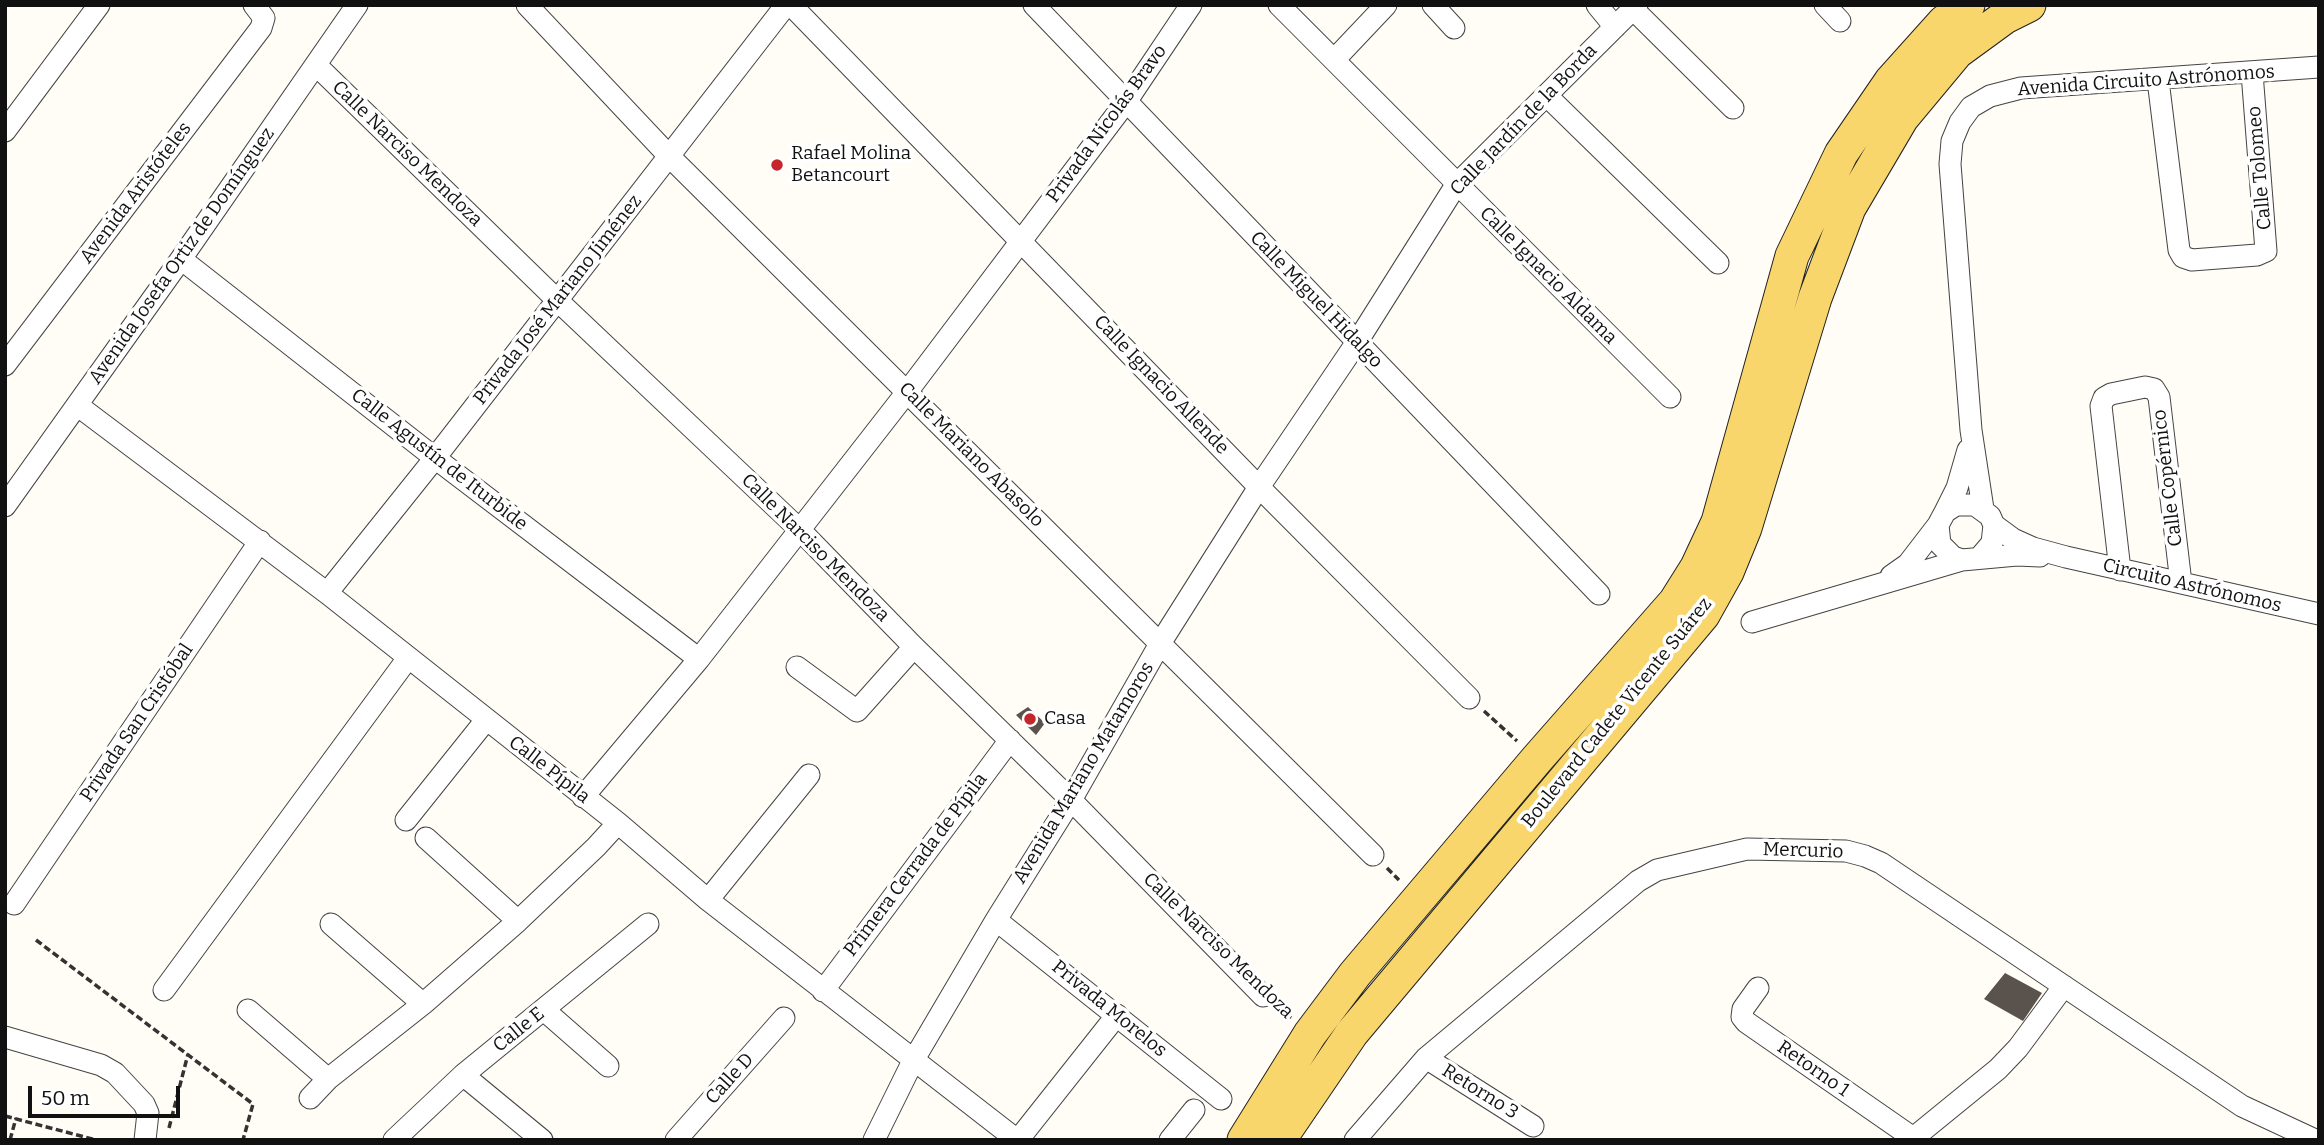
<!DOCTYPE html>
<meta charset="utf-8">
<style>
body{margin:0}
#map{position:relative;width:2324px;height:1145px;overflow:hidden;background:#fffdf5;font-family:Bitter,serif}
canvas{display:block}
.frame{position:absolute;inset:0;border:7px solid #111;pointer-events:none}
.scale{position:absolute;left:28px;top:1086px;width:152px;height:32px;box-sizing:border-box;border:4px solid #111;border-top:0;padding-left:9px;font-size:21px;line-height:24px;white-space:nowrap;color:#111;-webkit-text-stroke:5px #fff;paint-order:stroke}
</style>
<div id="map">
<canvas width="2324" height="1145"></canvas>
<div class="frame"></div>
<div class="scale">50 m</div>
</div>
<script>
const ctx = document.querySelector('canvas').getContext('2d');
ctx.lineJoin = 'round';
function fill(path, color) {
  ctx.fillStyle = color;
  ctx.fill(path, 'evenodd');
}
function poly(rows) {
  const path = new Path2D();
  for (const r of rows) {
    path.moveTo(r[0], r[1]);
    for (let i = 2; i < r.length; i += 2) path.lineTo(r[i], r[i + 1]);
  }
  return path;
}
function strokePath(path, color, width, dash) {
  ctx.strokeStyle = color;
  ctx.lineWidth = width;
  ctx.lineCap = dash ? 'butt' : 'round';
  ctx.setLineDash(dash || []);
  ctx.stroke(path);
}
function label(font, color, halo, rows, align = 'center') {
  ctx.font = font + ' Bitter,serif';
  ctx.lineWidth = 7;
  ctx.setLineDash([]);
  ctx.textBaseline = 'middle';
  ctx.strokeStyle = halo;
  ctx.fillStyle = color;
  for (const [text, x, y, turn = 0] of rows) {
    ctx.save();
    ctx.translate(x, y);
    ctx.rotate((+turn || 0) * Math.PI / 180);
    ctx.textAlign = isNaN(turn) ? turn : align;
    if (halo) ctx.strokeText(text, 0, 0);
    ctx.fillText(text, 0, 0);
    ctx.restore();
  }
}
fill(poly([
 [1028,707,1045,723,1036,735,1016,715],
 [2005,973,2042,993,2023,1021,1984,999]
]), '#5a524d');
const minor = poly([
 [527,5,669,156,1373,855],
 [791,5,1259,487,1469,698],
 [1034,5,1599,594],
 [1279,5,1670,397],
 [1433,5,1454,28],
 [1597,5,1615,27],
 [1825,5,1840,21],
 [1633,9,1733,108],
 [1334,60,1386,5],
 [316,65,557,300,800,530,914,647,1071,800,1263,996],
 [2158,80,2179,250,2183,257,2192,260,2257,255,2266,251,2252,73],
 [1546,95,1718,263],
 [5,131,99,5],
 [181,259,435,458,699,659],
 [5,365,261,28,264,18,254,5],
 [77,405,327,593,618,823,708,900,1017,1140],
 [5,506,181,259,357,5],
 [1983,509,1971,430,1950,164,1952,141,1960,122,1971,107,1990,96,2021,88,2319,67],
 [1945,512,1957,488,1968,450],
 [1994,525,2013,539,2033,548,2066,557,2319,614],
 [1980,557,1992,543,1994,525,1990,516,1975,505,1956,505,1945,512,1938,525,1940,544,1953,557,1962,560,2017,555,2040,556],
 [2120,570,2101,406,2104,398,2111,394,2145,387,2154,389,2159,397,2181,583],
 [1891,576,1908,564,1938,525],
 [327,593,435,458,786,5],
 [1752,622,1962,560],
 [797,667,857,711,914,647],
 [583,797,699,659,907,392,1126,102,1191,5],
 [406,820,486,720],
 [426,838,518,921],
 [708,900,809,775],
 [14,904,260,541],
 [996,920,1221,1099],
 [331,924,423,1004],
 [1758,988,1743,1009,1742,1017,1746,1022,1916,1140],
 [164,990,408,658],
 [823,991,1010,740],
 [248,1010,328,1079],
 [544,1010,608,1066],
 [5,1037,101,1065,115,1073,144,1104,148,1113,145,1140],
 [1426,1058,1533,1126],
 [463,1075,542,1140],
 [310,1098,328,1079,423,1004,518,921,596,847,618,823],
 [394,1140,463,1075,648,924],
 [676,1140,784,1018],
 [874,1140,913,1061,996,920,1071,800,1161,642,1259,487,1357,342,1456,185,1637,5],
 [1018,1140,1117,1015],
 [1170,1140,1194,1110],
 [1355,1140,1426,1058,1638,881,1657,870,1747,849,1846,851,1865,856,1881,863,2242,1106,2315,1140],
 [1911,1140,1998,1069,2018,1048,2064,986]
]);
const primary = poly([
 [1244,1140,1310,1034,1355,974,1537,759,1675,602,1697,567,1718,522,1792,256,1841,154,1891,81,1944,22,1968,5],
 [1279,1140,1352,1033,1703,615,1727,572,1745,528,1815,298,1849,208,1902,118,1957,52,2005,17,2029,5]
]);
strokePath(minor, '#444', 23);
strokePath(primary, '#222', 35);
strokePath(poly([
 [1484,711,1517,741],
 [1387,868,1399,880],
 [36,940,253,1104,243,1140],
 [1278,1008,1291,1018],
 [5,1116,96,1140],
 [169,1128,188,1054],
 [10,1140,16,1118]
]), '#333', 3.5, [7, 3.5]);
strokePath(minor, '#fff', 21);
strokePath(primary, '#f9d66b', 33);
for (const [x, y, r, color] of [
 [777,165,7,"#c4262e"],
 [1030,719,7,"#c4262e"]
]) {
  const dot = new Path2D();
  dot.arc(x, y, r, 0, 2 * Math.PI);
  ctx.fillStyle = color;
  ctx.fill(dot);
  strokePath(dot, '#fff', 2.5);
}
label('19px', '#111', '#fff', [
 ["Avenida Circuito Astrónomos",2146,81,-4],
 ["Calle Jardín de la Borda",1524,120,-46],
 ["Privada Nicolás Bravo",1107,124,-54],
 ["Calle Narciso Mendoza",407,154,44],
 ["Calle Tolomeo",2260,168,-95],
 ["Avenida Aristóteles",136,193,-53],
 ["Avenida Josefa Ortiz de Domínguez",182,256,-55],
 ["Calle Ignacio Aldama",1548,276,45],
 ["Privada José Mariano Jiménez",558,300,-52],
 ["Calle Miguel Hidalgo",1316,300,46],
 ["Calle Ignacio Allende",1161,385,46],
 ["Calle Mariano Abasolo",971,455,45],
 ["Calle Agustín de Iturbide",439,460,38],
 ["Calle Copérnico",2168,478,-97],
 ["Calle Narciso Mendoza",815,548,45],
 ["Circuito Astrónomos",2192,586,13],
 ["Boulevard Cadete Vicente Suárez",1617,713,-51],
 ["Privada San Cristóbal",137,723,-56],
 ["Calle Pípila",549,770,38],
 ["Avenida Mariano Matamoros",1084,773,-59],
 ["Mercurio",1803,851,2],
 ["Primera Cerrada de Pípila",916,865,-53],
 ["Calle Narciso Mendoza",1218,946,44],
 ["Privada Morelos",1109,1009,39],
 ["Calle E",519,1030,-39],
 ["Retorno 1",1813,1069,35],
 ["Calle D",730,1079,-48],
 ["Retorno 3",1480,1092,32]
]);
label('19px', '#111', '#fff', [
 ["Rafael Molina",791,154],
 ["Betancourt",791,176],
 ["Casa",1044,719]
], 'left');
</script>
